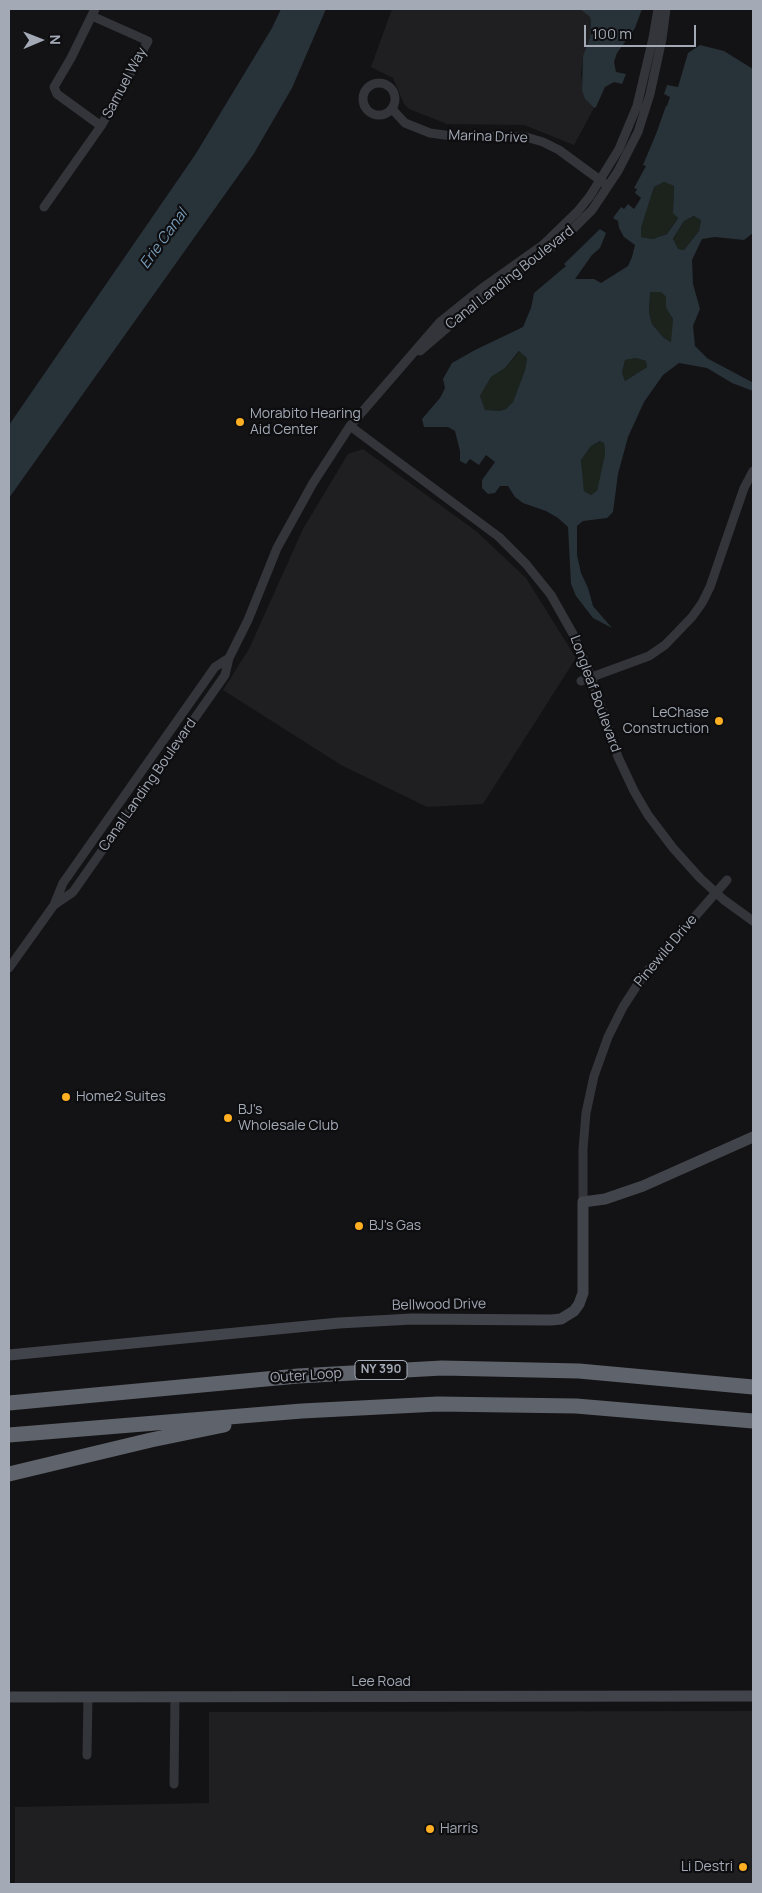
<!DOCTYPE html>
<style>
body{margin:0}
#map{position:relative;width:762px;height:1893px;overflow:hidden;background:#131315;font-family:Manrope,sans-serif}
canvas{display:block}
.frame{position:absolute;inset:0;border:10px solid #a3aab6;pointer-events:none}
.north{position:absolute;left:15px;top:15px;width:50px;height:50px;-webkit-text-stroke:4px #0e0e10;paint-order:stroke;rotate:89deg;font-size:14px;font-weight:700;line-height:20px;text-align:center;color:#a3aab6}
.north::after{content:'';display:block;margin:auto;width:18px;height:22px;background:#a3aab6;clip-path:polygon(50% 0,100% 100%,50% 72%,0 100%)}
.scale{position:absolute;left:584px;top:25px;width:112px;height:22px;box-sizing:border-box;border:2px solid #a3aab6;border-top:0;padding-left:6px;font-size:15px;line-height:18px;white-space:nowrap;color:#a3aab6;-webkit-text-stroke:4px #0e0e10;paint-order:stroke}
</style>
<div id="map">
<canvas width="762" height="1893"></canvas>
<div class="frame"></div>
<div class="north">N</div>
<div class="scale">100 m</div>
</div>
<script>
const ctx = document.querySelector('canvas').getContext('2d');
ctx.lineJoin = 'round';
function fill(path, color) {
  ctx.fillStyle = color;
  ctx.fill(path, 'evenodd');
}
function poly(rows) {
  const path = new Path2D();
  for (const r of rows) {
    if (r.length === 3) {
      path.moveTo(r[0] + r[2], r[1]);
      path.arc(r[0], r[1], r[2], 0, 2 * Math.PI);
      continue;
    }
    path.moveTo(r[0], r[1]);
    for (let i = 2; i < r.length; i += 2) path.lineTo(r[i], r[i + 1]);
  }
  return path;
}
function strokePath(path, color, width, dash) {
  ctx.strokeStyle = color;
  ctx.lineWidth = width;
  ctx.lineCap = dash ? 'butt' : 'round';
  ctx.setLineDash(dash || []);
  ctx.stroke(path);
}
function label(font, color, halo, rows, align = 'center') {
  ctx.font = font + ' Manrope,sans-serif';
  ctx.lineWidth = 4.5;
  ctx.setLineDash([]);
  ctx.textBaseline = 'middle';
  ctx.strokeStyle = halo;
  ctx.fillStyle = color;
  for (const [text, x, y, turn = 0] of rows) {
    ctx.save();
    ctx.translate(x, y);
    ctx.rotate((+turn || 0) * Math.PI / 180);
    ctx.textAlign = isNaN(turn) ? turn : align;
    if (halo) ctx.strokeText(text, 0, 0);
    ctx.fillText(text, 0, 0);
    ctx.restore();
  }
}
fill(poly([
 [392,9,580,9,590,17,591,22,590,37,583,56,581,75,585,99,594,108,574,145,524,125,447,124,409,109,404,104,393,78,371,67],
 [363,449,476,531,526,578,576,658,483,804,427,807,341,765,223,690,249,649,303,529,348,454],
 [753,1711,753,1884,15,1884,15,1807,209,1803,209,1712]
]), '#1f1f22');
fill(poly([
 [664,182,674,186,673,212,678,217,667,234,653,239,641,237,641,228,654,187],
 [695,216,701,219,699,231,684,250,677,249,673,240,684,221],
 [650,292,661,292,666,297,666,308,673,319,672,343,664,338,652,324,649,312],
 [520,351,527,358,525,370,513,402,506,409,499,411,485,411,480,396,491,377,505,368],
 [636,358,646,361,647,367,625,381,622,373,625,360],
 [601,441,604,443,605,454,597,492,591,495,584,491,581,460,591,446]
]), '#1b231c');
fill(poly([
 [281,9,326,9,292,88,253,155,9,498,9,425,195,155,272,28],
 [580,9,642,9,635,28,617,53,614,62,616,72,626,74,622,84,614,82,605,87,596,107,594,108,585,99,582,90,583,56,590,37,591,22,590,17],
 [700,45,724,51,753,69,753,233,744,240,715,237,702,239,692,260,693,284,700,309,693,326,695,346,711,362,753,385,753,391,732,383,707,368,679,363,663,375,644,402,628,437,618,474,613,512,607,518,583,521,577,526,577,555,581,573,588,588,593,606,612,628,593,618,576,596,571,584,568,527,558,518,546,511,523,503,515,497,508,486,500,486,495,493,488,494,482,488,482,480,495,462,486,455,479,465,470,459,466,464,460,461,460,451,455,431,448,427,424,427,422,419,440,398,445,388,443,379,452,363,475,350,523,327,531,308,534,293,566,266,564,264,600,229,606,233,600,248,592,255,575,279,594,279,601,283,628,266,632,257,635,245,624,237,619,228,618,221,613,218,621,207,624,209,628,204,634,209,641,198,635,193,637,189,634,188,646,166,643,165,656,134,666,106,667,106,670,97,664,94,667,85,678,87,688,53],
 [664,182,674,186,673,213,678,218,667,234,653,239,641,237,641,228,654,187],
 [694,216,701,220,699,231,684,250,678,249,673,239,684,221],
 [650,292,661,292,666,297,666,308,673,319,671,342,664,338,652,324,649,312],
 [519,351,527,358,525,370,513,402,506,409,499,411,485,410,480,396,491,377,505,368],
 [636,358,646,361,647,367,625,381,622,373,625,360],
 [600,441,604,443,605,454,597,491,591,495,584,491,581,460,591,446]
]), '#283239');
strokePath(poly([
 [708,360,753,384]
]), '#283239', 2.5);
strokePath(poly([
 [92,16,148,41,101,126,57,94,54,87,71,58,95,9],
 [379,99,16],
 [392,109,405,123,430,133,452,136,526,137,543,142,559,150,604,183],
 [44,207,101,126],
 [420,351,470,308,548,250,573,229,592,210,618,171,638,132,650,94,662,39,666,9],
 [350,426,499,537,526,564,551,595,573,634,591,677,618,757,634,791,648,815,673,848,700,878,724,900,753,921],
 [581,681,649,656,665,645,692,617,702,603,710,587,744,488,753,471],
 [54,905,73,892,225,675,229,658,248,620,277,548,313,483,350,426,440,322,481,289,543,245,578,211,590,196,619,149,637,106,653,38,658,9],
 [9,968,54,905,63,883,215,667,229,658],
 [583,1202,583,1149,586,1113,594,1076,608,1037,623,1007,643,976,727,880],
 [87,1755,88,1696],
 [174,1784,175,1696]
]), '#34353a', 9);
strokePath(poly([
 [9,1355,339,1323,412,1319,551,1320,561,1319,574,1311,579,1304,583,1293,583,1202,605,1199,643,1186,753,1137],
 [9,1697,753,1696]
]), '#41444a', 11);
strokePath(poly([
 [9,1403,298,1376,442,1368,579,1371,753,1387],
 [9,1435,302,1411,438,1404,576,1406,753,1421],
 [9,1474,151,1440,224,1425]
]), '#5f636b', 15);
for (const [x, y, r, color] of [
 [240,422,5,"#ffaf21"],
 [719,721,5,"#ffaf21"],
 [66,1097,5,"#ffaf21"],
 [228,1118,5,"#ffaf21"],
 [359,1226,5,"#ffaf21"],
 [430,1829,5,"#ffaf21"],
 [743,1867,5,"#ffaf21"]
]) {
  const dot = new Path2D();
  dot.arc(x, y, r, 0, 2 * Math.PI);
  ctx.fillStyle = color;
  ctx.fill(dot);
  strokePath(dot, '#0e0e10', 2);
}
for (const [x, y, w] of [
 [381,1370,52]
]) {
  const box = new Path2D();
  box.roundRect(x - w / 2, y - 9.5, w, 19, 4);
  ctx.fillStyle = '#0e0e10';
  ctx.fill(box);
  strokePath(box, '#a3aab6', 1);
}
label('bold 12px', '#a3aab6', null, [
 ["NY 390",381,1370]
]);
label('14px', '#a3aab6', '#0e0e10', [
 ["Samuel Way",125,83,-62],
 ["Marina Drive",488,137,2],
 ["Canal Landing Boulevard",510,278,-38],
 ["Longleaf Boulevard",595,694,70],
 ["Canal Landing Boulevard",148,785,-55],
 ["Pinewild Drive",666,951,-50],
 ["Bellwood Drive",439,1305,-1],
 ["Outer Loop",306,1376,-4],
 ["Lee Road",381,1682]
]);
label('14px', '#a3aab6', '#0e0e10', [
 ["Morabito Hearing",250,414],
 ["Aid Center",250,430],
 ["LeChase",709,713,"right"],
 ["Construction",709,729,"right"],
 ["Home2 Suites",76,1097],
 ["BJ's",238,1110],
 ["Wholesale Club",238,1126],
 ["BJ's Gas",369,1226],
 ["Harris",440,1829],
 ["Li Destri",733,1867,"right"]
], 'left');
label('italic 15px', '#7799b5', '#0e0e10', [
 ["Erie Canal",164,239,-54]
]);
</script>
